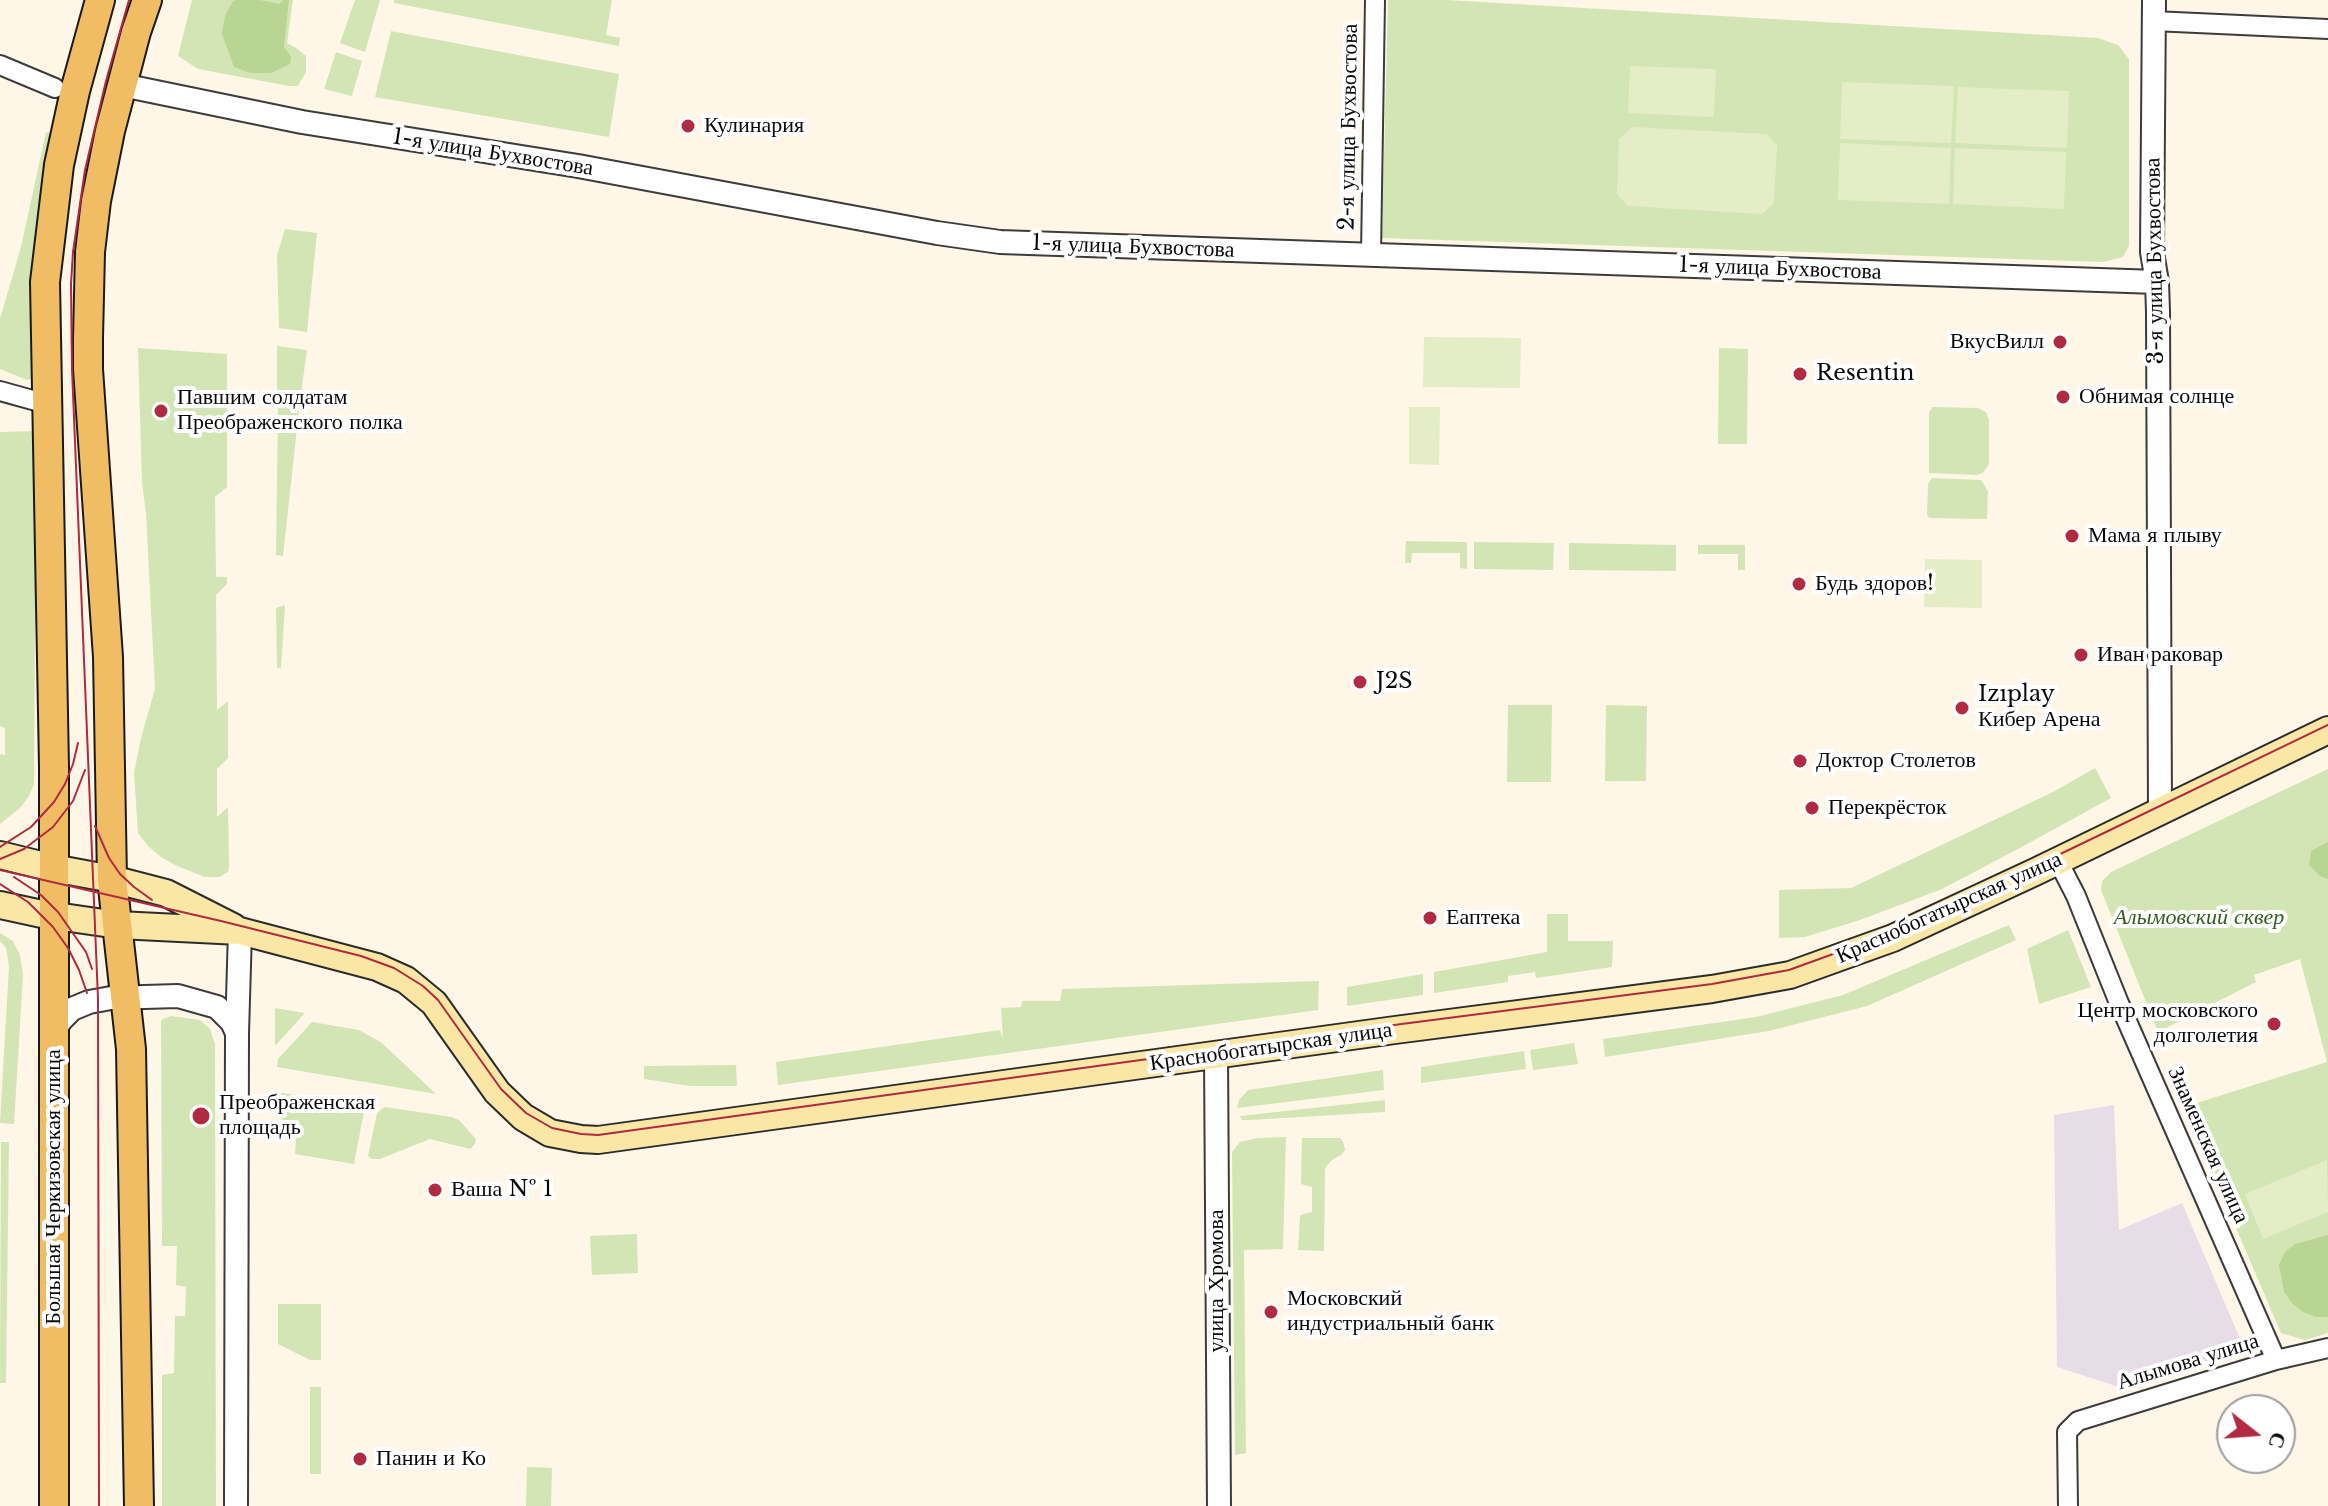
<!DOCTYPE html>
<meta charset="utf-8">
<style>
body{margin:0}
#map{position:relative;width:2328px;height:1506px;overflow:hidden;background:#fef7e7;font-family:"Libre Baskerville",serif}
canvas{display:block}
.north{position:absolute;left:2216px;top:1394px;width:80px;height:80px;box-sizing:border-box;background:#fff;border:2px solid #9d9d9d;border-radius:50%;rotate:107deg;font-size:22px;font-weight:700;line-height:32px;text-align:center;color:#090909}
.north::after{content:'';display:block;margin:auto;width:28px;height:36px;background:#b02a41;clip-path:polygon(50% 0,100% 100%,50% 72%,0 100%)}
</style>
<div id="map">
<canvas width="2328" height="1506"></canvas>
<div class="north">С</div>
</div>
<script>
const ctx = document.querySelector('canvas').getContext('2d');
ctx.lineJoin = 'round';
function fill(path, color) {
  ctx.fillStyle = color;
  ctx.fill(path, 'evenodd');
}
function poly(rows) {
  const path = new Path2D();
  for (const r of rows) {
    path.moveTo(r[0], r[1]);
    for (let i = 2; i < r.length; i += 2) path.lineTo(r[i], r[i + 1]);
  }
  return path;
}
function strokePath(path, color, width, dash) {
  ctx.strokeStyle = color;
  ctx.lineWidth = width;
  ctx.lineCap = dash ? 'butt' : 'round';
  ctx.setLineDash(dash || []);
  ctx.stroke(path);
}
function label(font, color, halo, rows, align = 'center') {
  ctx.font = font + ' "Libre Baskerville",serif';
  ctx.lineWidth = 8;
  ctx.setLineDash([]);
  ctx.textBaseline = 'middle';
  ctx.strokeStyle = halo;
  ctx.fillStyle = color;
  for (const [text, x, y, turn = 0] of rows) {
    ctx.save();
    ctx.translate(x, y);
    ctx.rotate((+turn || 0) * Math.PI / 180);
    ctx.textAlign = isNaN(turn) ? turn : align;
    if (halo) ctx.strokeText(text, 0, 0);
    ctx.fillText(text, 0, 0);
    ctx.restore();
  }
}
fill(poly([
 [2114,1105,2119,1230,2182,1203,2244,1348,2125,1389,2057,1367,2054,1115]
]), '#e6dde8');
fill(poly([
 [192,0,293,0,287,43,296,48,306,56,306,72,298,86,289,86,198,69,178,56],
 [355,0,380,0,365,52,340,43],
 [394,0,612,0,606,35,620,38,619,46,394,3],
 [1388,0,1447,0,2098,38,2118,45,2129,59,2129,246,2123,257,2103,262,1382,238],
 [391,31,619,74,609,137,375,97],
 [336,52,362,61,352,96,324,89],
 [46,132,56,135,34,378,27,380,0,369,0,319,21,247],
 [285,229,317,233,307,332,279,328,277,255],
 [277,346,307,350,301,393,277,390],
 [138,348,227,354,227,487,215,497,216,577,227,577,227,584,216,595,217,710,228,701,228,758,217,769,217,817,228,807,229,867,228,872,219,877,205,877,177,866,161,857,148,846,138,833,134,773,141,738,155,689,146,513,142,483],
 [1719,348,1748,349,1747,444,1718,444],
 [278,407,299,410,283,556,276,555],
 [1933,407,1978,408,1986,412,1989,420,1989,464,1983,473,1977,475,1929,473,1929,412],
 [36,431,34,784,29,796,20,808,0,824,0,754,5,755,5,728,0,726,0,432],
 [1932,478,1981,480,1988,491,1987,519,1929,518,1927,514,1928,484],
 [1406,541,1467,542,1467,569,1460,568,1460,553,1412,553,1411,563,1405,563],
 [1474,542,1554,543,1553,570,1474,569],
 [1569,543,1676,545,1676,571,1569,570],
 [1698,545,1745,545,1745,570,1738,570,1738,554,1698,554],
 [285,605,281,668,277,668,276,608],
 [1508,705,1552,705,1551,782,1507,782],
 [1606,705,1647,706,1646,781,1605,781],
 [2095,768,2111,798,2018,849,1942,889,1860,920,1805,937,1779,938,1779,890,1851,888,2053,792],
 [2328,769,2328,1333,2305,1340,2281,1333,2184,1107,2327,1062,2300,959,2254,975,2256,982,2158,1032,2101,890,2102,881,2111,872],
 [1547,914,1568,914,1568,941,1613,941,1612,967,1536,978,1535,972,1508,976,1508,982,1434,993,1434,972,1547,952],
 [2009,925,2016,940,1867,1006,1769,1031,1605,1057,1603,1039,1756,1017,1843,995],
 [2068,930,2091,987,2039,1004,2027,949],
 [0,933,13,941,20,955,23,975,14,1124,0,1123,9,966,6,948,0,941],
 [1423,974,1423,995,1347,1006,1347,987],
 [1319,981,1318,1010,778,1085,776,1062,1000,1030,1003,1040,1001,1008,1021,1007,1022,1001,1060,1001,1062,989],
 [275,1008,305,1013,275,1046],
 [171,1016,200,1020,210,1029,215,1044,216,1506,162,1506,162,1375,174,1373,175,1316,185,1316,186,1287,176,1285,177,1246,162,1246,161,1020],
 [312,1022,359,1030,382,1043,436,1094,277,1067,278,1059],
 [1574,1043,1578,1064,1533,1070,1530,1050],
 [1524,1051,1526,1069,1421,1083,1421,1067],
 [736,1065,737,1086,690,1086,644,1079,644,1066],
 [1383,1070,1384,1090,1237,1108,1239,1100,1248,1090],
 [276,1092,365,1106,354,1164,295,1154,296,1138,275,1110],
 [1385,1100,1385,1112,1250,1120,1242,1120,1240,1116],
 [385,1107,452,1117,459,1120,476,1139,475,1144,470,1149,430,1139,380,1159,372,1159,368,1156,377,1113],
 [1286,1137,1283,1249,1244,1250,1246,1453,1235,1455,1232,1152,1240,1142,1258,1138],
 [1302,1138,1340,1138,1343,1142,1345,1150,1341,1155,1332,1160,1325,1168,1324,1251,1298,1250,1300,1215,1312,1212,1312,1187,1301,1184],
 [1,1142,9,1142,6,1383,0,1383],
 [637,1234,638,1273,592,1275,590,1236],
 [278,1304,321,1304,321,1360,310,1360,278,1344],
 [310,1387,321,1387,321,1474,310,1474],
 [527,1467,552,1468,551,1506,526,1506]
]), '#d3e5b4');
fill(poly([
 [237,0,260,0,279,4,283,0,289,0,284,47,291,57,290,64,271,73,250,73,234,67,222,34,225,16,233,1],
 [2328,842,2328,879,2320,876,2309,865,2311,851],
 [2328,1235,2328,1317,2316,1317,2303,1312,2292,1303,2284,1292,2279,1265,2285,1252,2295,1244]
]), '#b9d594');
fill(poly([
 [1630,66,1716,69,1714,117,1628,113],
 [1842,82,1954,86,1951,143,1840,139],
 [1958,87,2069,91,2067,148,1955,143],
 [1632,127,1767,134,1777,145,1774,203,1762,214,1628,206,1617,194,1619,139],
 [1840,143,1951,148,1949,204,1838,200],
 [1955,148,2066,152,2064,209,1953,204],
 [1424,337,1521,338,1520,388,1423,387],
 [1409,407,1440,407,1439,465,1409,464],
 [1925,559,1982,560,1982,608,1924,607],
 [2327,1160,2328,1212,2263,1239,2245,1194]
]), '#e4edc5');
const minor = poly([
 [2153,21,2328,29],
 [0,65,55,88],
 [1371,255,1375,0],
 [0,391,47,404],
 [2058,861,2076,896,2119,1003,2276,1360],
 [2068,1506,2067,1432,2078,1421,2276,1360,2328,1348]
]);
const tertiary = poly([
 [2154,0,2152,252,2157,282,2158,312,2160,811],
 [122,85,302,122,578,166,937,233,1000,242,2157,282],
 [53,1033,61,1020,72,1009,89,1002,111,998,178,996,217,1007,232,1022,237,1033],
 [1216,1056,1219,1506],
 [236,1506,237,1033,240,931]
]);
const secondary = poly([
 [0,855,53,868,112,879,166,893,233,927],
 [0,905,42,914,118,925,240,931,377,967,406,980,434,1003,497,1092,523,1117,550,1133,581,1139,598,1140,1395,1030,1712,989,1790,975,1893,938,2035,872,2328,730]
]);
const primary = poly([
 [54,1506,54,767,45,282,59,165,75,91,100,0],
 [139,1506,131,1049,112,879,108,657,88,369,88,338,90,252,96,201,110,131,136,32,147,0]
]);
strokePath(minor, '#3c3c3c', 22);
strokePath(tertiary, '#3c3c3c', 26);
strokePath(secondary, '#2b2b2b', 30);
strokePath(primary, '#1a1a1a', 32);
strokePath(minor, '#fff', 18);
strokePath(tertiary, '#fff', 22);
strokePath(secondary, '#fbe7a5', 26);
strokePath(primary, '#f1bd64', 28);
strokePath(poly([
 [95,826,109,858,120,874,134,887,152,900],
 [0,847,31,827,54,802,65,784,73,764,78,743],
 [0,859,24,849,53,827,73,801,85,770],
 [0,870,221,921,361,956,394,968,423,986,438,1000,501,1089,526,1113,552,1128,581,1134,598,1135,1394,1025,1712,984,1789,970,1891,933,2050,859,2328,725],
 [14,877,41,895,58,912,86,952,92,969],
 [0,884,28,902,53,927,68,948,79,970,87,993],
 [99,1506,98,999,72,369,71,284,73,252,85,170,106,81,129,0]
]), '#b02a41', 2);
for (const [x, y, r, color] of [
 [688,126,8,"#b02a41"],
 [2060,342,8,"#b02a41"],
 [1800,374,8,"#b02a41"],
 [2063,397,8,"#b02a41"],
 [161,411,8,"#b02a41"],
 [2072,536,8,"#b02a41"],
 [1799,584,8,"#b02a41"],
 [2081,655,8,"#b02a41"],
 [1360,682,8,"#b02a41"],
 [1962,708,8,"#b02a41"],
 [1800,761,8,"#b02a41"],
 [1812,808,8,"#b02a41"],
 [1430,918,8,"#b02a41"],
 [2274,1024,8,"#b02a41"],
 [201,1116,10,"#b02a41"],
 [435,1190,8,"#b02a41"],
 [1271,1312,8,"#b02a41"],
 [360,1459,8,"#b02a41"]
]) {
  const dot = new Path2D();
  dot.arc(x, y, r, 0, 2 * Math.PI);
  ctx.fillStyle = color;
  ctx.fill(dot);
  strokePath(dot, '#fff', 3);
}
label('22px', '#090909', '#fff', [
 ["Кулинария",704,126],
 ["ВкусВилл",2044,342,"right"],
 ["Resentin",1816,374],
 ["Обнимая солнце",2079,397],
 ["Павшим солдатам",177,398],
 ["Преображенского полка",177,423],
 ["Мама я плыву",2088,536],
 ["Будь здоров!",1815,584],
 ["Иван раковар",2097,655],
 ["J2S",1376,682],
 ["Izıplay",1978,695],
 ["Кибер Арена",1978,720],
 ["Доктор Столетов",1816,761],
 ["Перекрёсток",1828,808],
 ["Еаптека",1446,918],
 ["Центр московского",2258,1011,"right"],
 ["долголетия",2258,1036,"right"],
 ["Преображенская",219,1103],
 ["площадь",219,1128],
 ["Ваша № 1",451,1190],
 ["Московский",1287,1299],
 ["индустриальный банк",1287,1324],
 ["Панин и Ко",376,1459]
], 'left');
label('22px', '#090909', '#fff', [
 ["2-я улица Бухвостова",1349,127,-89],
 ["1-я улица Бухвостова",493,153,9],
 ["1-я улица Бухвостова",1133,247,2],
 ["3-я улица Бухвостова",2155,261,-91],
 ["1-я улица Бухвостова",1780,269,2],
 ["Краснобогатырская улица",1949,908,-24],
 ["Краснобогатырская улица",1271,1047,-8],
 ["Знаменская улица",2208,1145,66],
 ["Большая Черкизовская улица",54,1187,-90],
 ["улица Хромова",1217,1281,-90],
 ["Алымова улица",2188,1362,-17]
]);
label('italic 22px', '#335c1f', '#fff', [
 ["Алымовский сквер",2199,918]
]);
</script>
